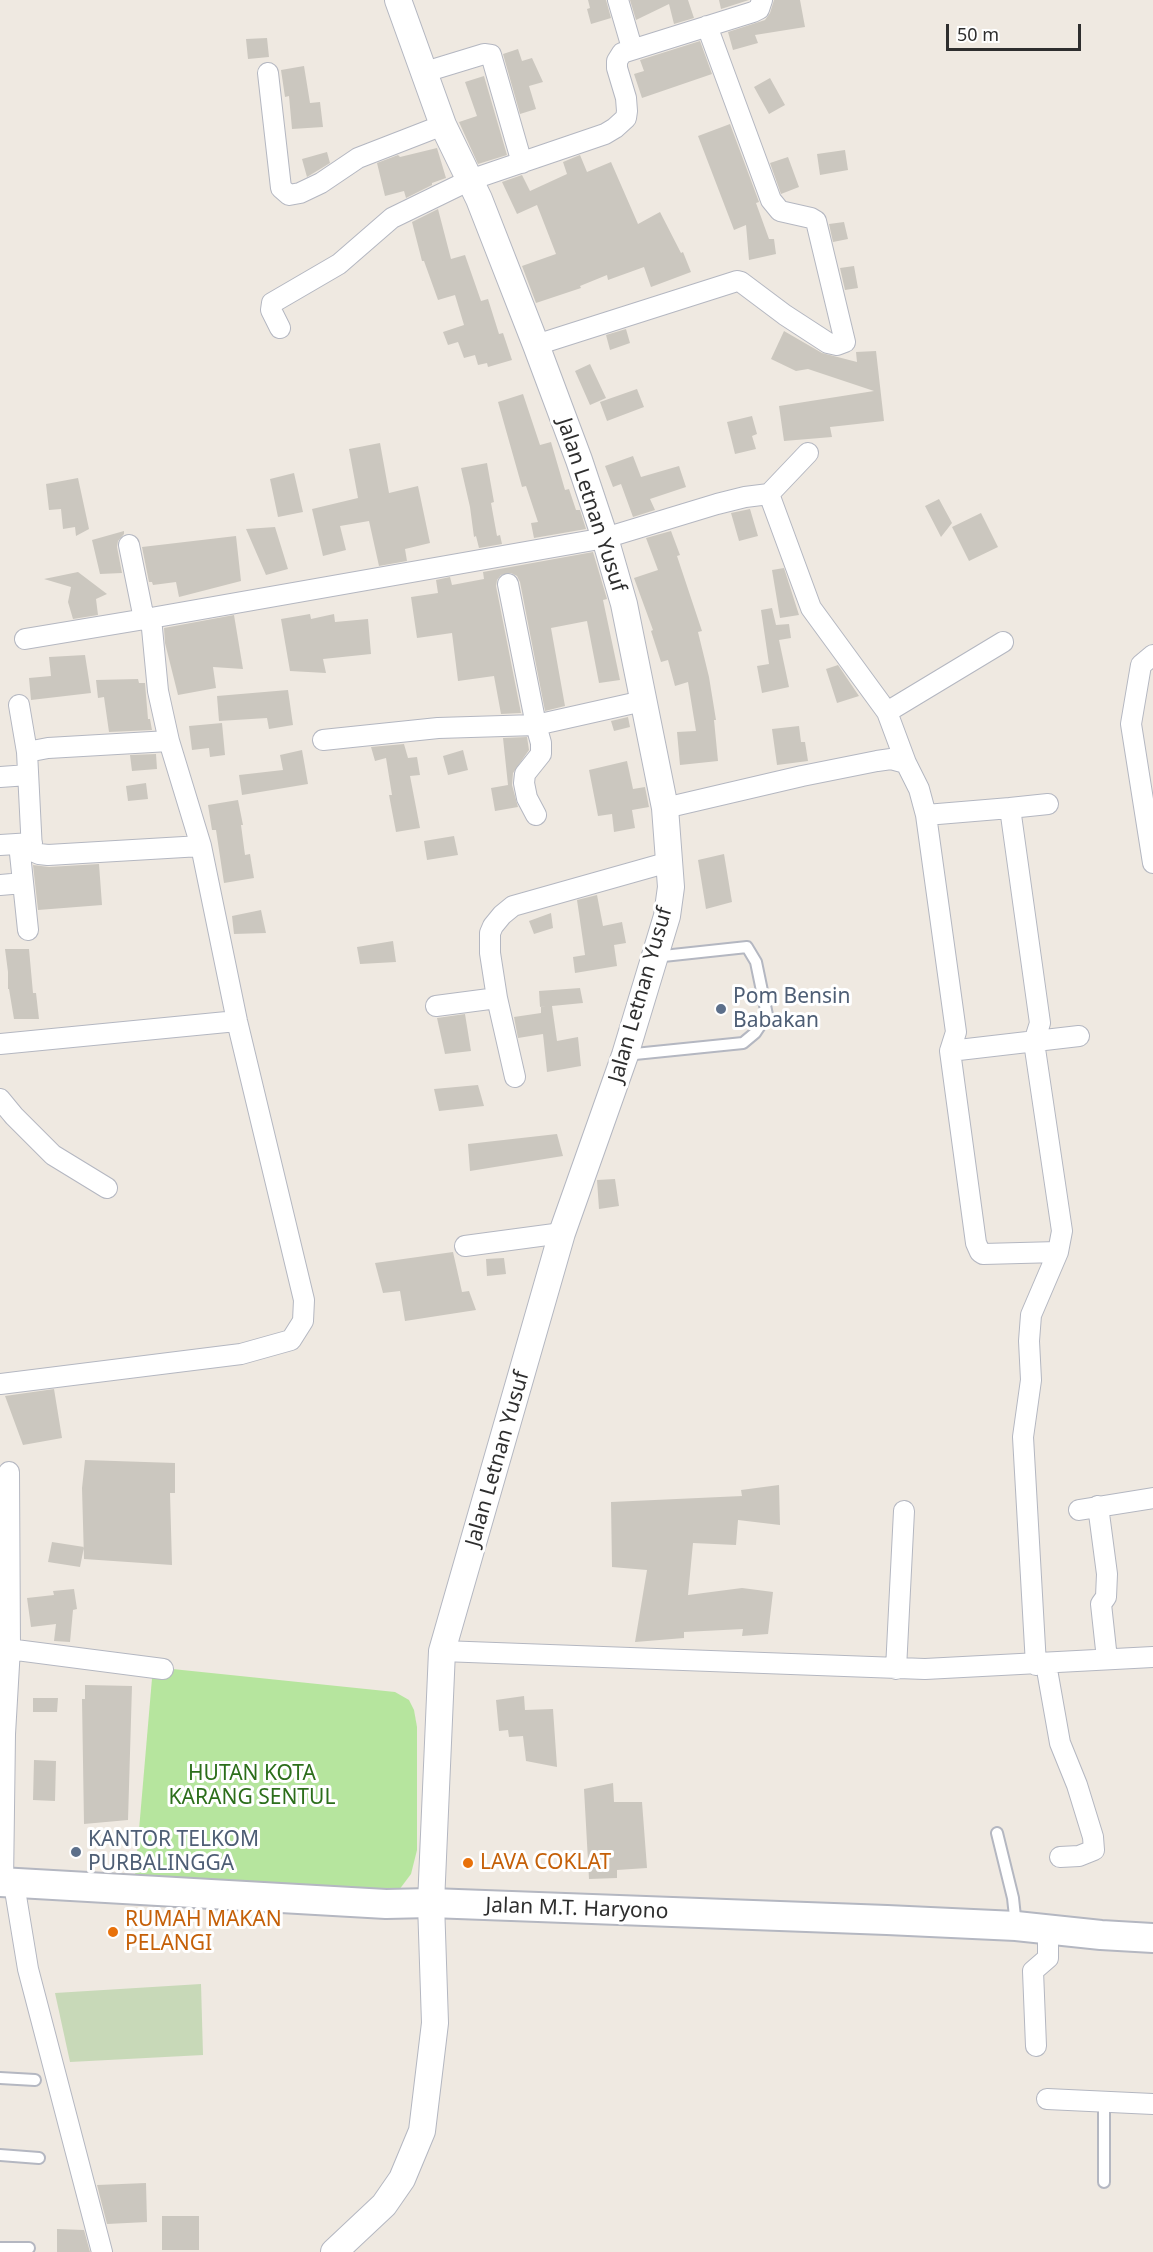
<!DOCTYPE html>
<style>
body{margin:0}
#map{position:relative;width:1153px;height:2252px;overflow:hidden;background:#efe9e1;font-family:"Noto Sans",sans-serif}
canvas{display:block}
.scale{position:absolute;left:946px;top:24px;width:135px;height:27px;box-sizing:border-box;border:3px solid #2e2e2e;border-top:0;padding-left:8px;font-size:18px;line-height:21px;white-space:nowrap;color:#2e2e2e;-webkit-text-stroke:4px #fff;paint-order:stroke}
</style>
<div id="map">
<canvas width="1153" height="2252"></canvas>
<div class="scale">50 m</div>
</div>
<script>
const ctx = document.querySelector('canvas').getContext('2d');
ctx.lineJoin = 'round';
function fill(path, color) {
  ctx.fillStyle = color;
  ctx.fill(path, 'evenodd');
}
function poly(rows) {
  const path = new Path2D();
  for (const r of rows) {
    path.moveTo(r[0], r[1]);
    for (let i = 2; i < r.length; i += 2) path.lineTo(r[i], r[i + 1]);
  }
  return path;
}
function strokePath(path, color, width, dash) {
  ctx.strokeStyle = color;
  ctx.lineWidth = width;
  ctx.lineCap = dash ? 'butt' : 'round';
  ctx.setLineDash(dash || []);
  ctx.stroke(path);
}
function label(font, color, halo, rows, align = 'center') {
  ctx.font = font + ' "Noto Sans",sans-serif';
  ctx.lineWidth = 6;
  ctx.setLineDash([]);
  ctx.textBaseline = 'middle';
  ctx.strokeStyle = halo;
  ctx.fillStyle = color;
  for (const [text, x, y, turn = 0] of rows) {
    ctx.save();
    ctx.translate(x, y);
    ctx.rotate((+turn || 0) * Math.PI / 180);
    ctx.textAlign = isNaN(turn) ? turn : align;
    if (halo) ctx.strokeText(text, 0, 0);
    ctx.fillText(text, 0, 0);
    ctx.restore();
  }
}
fill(poly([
 [153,1667,395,1692,409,1700,414,1710,417,1727,417,1850,411,1874,399,1890,134,1888]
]), '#b6e59e');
fill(poly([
 [201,1984,203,2055,70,2062,55,1993]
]), '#c8d9b8');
fill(poly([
 [588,0,606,0,611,18,591,24,587,9,590,8],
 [630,0,688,0,694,18,674,24,669,4,636,20],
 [719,0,749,0,721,9],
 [774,0,800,0,805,27,755,35,758,43,733,50,728,32,765,20,770,13],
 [267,38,269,57,248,59,246,39],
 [700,41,712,74,642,98,634,74,644,71,640,60],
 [518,49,522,61,532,58,543,82,529,86,536,109,520,114,503,54],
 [304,66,310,103,320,102,323,127,292,129,289,96,285,97,281,70],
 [484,76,507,155,478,164,459,122,477,116,465,82],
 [770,78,785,105,769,114,754,87],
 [730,124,759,202,756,203,769,239,774,239,776,254,749,260,746,225,734,230,698,136],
 [437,148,446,178,432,183,432,185,406,198,404,191,385,196,377,163,398,155,400,157],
 [845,150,848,170,820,175,817,154],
 [327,152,330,163,307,177,302,159],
 [580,155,587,172,611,162,638,224,660,212,681,253,683,252,691,272,651,287,644,267,608,280,607,275,580,286,581,288,536,303,522,266,556,254,537,205,517,214,502,182,522,175,530,191,567,174,563,162],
 [788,157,799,187,781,194,770,163],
 [438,209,451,259,465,255,481,301,488,299,499,334,503,333,512,360,488,367,487,363,478,365,475,355,464,358,458,342,448,345,443,332,464,325,455,295,438,300,424,261,422,261,412,222],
 [844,222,848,239,833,242,829,224],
 [854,266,858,288,845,290,840,268],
 [626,329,630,343,610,350,606,335],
 [784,331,822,353,857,362,856,352,876,351,884,421,830,427,832,437,784,441,779,406,874,391,808,369,796,371,771,359],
 [590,364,606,398,590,405,575,371],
 [637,389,644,407,607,421,600,402],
 [523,394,540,445,551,442,565,490,569,489,576,510,580,510,586,529,534,538,531,523,538,522,526,486,522,487,498,402],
 [752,416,757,434,752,436,756,449,735,454,727,422],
 [380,443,389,493,418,486,430,543,405,549,407,561,379,566,369,521,340,526,346,550,323,556,312,509,358,498,349,449],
 [633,456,641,477,679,466,686,487,650,499,655,510,633,517,621,484,613,487,605,466],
 [487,463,494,502,491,503,497,536,500,535,502,544,479,548,476,536,474,537,470,507,461,468],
 [294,473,303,512,278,517,270,479],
 [78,478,89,529,76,536,75,527,63,529,61,509,49,510,46,484],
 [939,499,952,523,941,537,925,506],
 [750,509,758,536,739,541,731,513],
 [981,513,998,547,969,561,952,527],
 [275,527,288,569,266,575,246,529],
 [124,531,124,534,118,541,117,547,122,573,100,574,92,540],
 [671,531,680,555,677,556,702,631,698,632,709,677,716,720,714,720,718,761,680,765,677,732,696,731,688,682,675,686,668,660,661,662,651,631,653,630,634,578,658,570,646,538],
 [236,536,241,581,179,597,176,582,153,585,152,582,149,582,142,547],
 [593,552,607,599,603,600,620,680,599,683,587,621,551,628,565,706,545,711,520,582,517,576,511,573,501,575,497,580,496,586,521,713,501,714,494,676,458,681,452,633,417,638,411,597,438,593,436,580,450,577,452,585,484,579,483,572],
 [784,568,799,615,780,618,772,570],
 [78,572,107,594,96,599,98,615,73,619,68,602,71,587,44,579],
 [772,608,776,625,789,624,791,638,779,640,789,687,762,693,757,666,769,664,761,610],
 [310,614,311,619,334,614,335,622,368,619,371,654,323,659,326,673,290,671,281,619],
 [234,615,243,669,213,667,216,688,178,695,165,643,164,628],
 [85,655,91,693,31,700,29,678,51,676,49,657],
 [838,665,859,696,837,703,826,669],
 [138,679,139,683,145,683,148,719,150,719,152,730,109,732,104,697,98,698,96,680],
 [288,690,293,725,269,729,267,718,219,721,217,696],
 [628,717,630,727,614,731,611,721],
 [222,723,225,755,210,757,209,748,192,750,189,726],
 [799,726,801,742,805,742,808,761,777,765,772,729],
 [527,737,529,750,513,773,512,785,518,807,495,811,491,788,508,785,503,738],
 [404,744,408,758,417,757,420,775,410,776,420,828,396,832,389,795,392,795,386,758,375,761,371,747],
 [302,750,308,784,242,795,239,775,283,770,280,755],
 [463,750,468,770,448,775,443,756],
 [156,754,157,769,132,771,130,755],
 [627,761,633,789,645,787,649,807,632,810,635,828,614,832,612,814,598,816,589,770],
 [146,783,148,799,128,801,126,786],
 [238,800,243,825,241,825,245,855,250,854,254,878,224,883,216,830,212,830,208,805],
 [454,836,458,855,427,860,424,841],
 [724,854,732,902,706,909,698,860],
 [99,864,102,905,38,910,33,865,49,867],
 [597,895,603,926,622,922,626,943,614,945,617,966,575,973,573,957,585,955,577,900],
 [261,910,266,933,234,934,232,916],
 [551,913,553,928,534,934,529,921],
 [393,941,396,962,360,964,357,947],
 [5,949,29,949,33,993,36,993,39,1019,14,1019,9,989,8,989,8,972],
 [580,988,583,1003,552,1006,557,1041,578,1037,581,1066,547,1072,543,1034,518,1038,514,1017,541,1013,541,1007,546,1006,540,1007,539,991],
 [465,1014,471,1051,445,1054,437,1018],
 [478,1085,484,1106,439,1111,434,1089],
 [557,1134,563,1156,470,1171,468,1144],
 [615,1179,619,1206,599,1209,597,1180],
 [453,1252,462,1292,469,1291,476,1310,405,1321,400,1291,383,1293,375,1263],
 [504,1258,506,1274,487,1276,486,1259],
 [54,1389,62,1438,23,1445,5,1396],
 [85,1460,175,1463,175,1493,170,1493,172,1565,84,1559,82,1488],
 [779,1485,780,1525,738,1520,736,1545,693,1543,688,1595,742,1588,773,1592,768,1634,742,1636,743,1629,684,1632,684,1638,635,1642,647,1570,612,1567,611,1502,742,1496,741,1490],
 [52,1542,84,1547,80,1567,48,1562],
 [74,1589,77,1609,73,1610,70,1642,54,1641,56,1624,31,1627,27,1598,54,1595,53,1591],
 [85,1685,132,1686,128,1820,84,1824,82,1699,85,1699],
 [524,1696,525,1710,553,1709,557,1767,526,1761,523,1736,509,1737,508,1730,499,1731,496,1700],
 [33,1698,58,1698,57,1712,33,1712],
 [34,1760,56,1761,55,1801,33,1800],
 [613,1783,614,1802,642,1802,647,1868,617,1870,617,1878,589,1879,584,1789],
 [146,2183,147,2222,107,2224,97,2185],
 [162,2216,199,2216,199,2250,162,2250],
 [57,2229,84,2230,90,2252,57,2252]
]), '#cbc7bf');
const service = poly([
 [625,1055,743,1043,755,1033,767,1015,756,962,747,947,654,957],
 [997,1833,1013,1898,1016,1926],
 [0,2078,35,2080],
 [0,2155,39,2158],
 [1104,2182,1104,2102],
 [0,2248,29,2248]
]);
const minor = poly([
 [618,0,632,48],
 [425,72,484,54,491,55,522,163],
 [268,73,281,188,289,195,300,193,321,183,358,158,443,125],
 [280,328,271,310,272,303,339,264,392,218,470,180,605,134,615,128,626,118,627,111,626,98,617,68,617,61,622,53,753,12,759,9,762,0],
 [536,345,737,281,741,282,785,315,828,343,837,345,845,342,816,221,811,218,780,211,771,200,707,26],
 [808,453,769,494,811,608,887,712,906,763],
 [129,545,144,619],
 [508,584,536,725,541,743,541,754,525,774,524,783,527,798,536,815],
 [25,639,151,618],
 [1153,655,1141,665,1131,724,1153,863],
 [19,705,27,752],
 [887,712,1003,642],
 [323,740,438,728,536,725,643,701],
 [169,741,48,748,27,752,32,851,39,854,48,855,201,846],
 [0,777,28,775],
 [665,808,802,776,877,761,891,759,906,763,919,789,926,815,956,1032,950,1051,976,1243,980,1252,983,1254,1058,1252],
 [1010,808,1048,804],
 [926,815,1010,808,1040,1023,1034,1042,1062,1231,1058,1252,1031,1315,1029,1341,1031,1380,1023,1437,1036,1665],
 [19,844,28,930],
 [0,845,32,843],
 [0,885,23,883],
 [436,1006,497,998],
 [0,1044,237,1021],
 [950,1051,1079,1036],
 [515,1077,497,998,490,953,490,933,493,926,502,915,513,906,669,862],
 [0,1099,14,1116,53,1155,107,1188],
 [465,1246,562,1233],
 [0,1384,241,1354,291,1340,303,1321,304,1300,237,1021,201,846,169,741,158,691,151,618,605,538,717,504,745,497,769,494],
 [1098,1506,1107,1574,1106,1597,1101,1604,1107,1659],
 [1079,1510,1153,1498],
 [0,1648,163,1669],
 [442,1651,925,1669,1153,1657],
 [1046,1664,1060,1743,1077,1785,1093,1837,1094,1850,1079,1856,1060,1857],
 [896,1669,904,1511],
 [3,1883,5,1734,10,1648,9,1472],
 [14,1884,28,1969,102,2252],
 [1036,2046,1033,1971,1048,1958,1048,1930],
 [1047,2099,1153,2104]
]);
const tertiary = poly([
 [334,2252,384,2205,402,2179,422,2131,435,2023,431,1903,442,1651,562,1233,625,1055,667,916,671,887,665,808,624,604,605,538,579,460,536,345,479,199,443,125,398,0]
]);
const secondary = poly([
 [0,1882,386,1904,431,1903,887,1920,1016,1926,1101,1935,1153,1938]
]);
strokePath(service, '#b4b7c1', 14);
strokePath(minor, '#b4b7c1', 22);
strokePath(tertiary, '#b4b7c1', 28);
strokePath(secondary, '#b4b7c1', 32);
strokePath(service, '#fff', 10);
strokePath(minor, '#fff', 20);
strokePath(tertiary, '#fff', 26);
strokePath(secondary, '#fff', 28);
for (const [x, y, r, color] of [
 [721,1009,6,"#5c6f8a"],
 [76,1852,6,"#5c6f8a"],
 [468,1863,6,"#e8710a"],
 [113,1932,6,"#e8710a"]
]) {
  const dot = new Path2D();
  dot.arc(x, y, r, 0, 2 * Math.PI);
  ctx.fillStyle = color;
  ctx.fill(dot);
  strokePath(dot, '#fff', 2);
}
label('21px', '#2e2e2e', '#fff', [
 ["Jalan Letnan Yusuf",591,505,72],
 ["Jalan Letnan Yusuf",641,995,-74],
 ["Jalan Letnan Yusuf",498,1459,-74],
 ["Jalan M.T. Haryono",577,1909,2]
]);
label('21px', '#4e5e75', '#fff', [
 ["Pom Bensin",733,997],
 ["Babakan",733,1021],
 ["KANTOR TELKOM",88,1840],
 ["PURBALINGGA",88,1864]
], 'left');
label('21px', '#2c6e1b', '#fff', [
 ["HUTAN KOTA",252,1774],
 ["KARANG SENTUL",252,1798]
]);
label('21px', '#c56008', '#fff', [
 ["LAVA COKLAT",480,1863],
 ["RUMAH MAKAN",125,1920],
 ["PELANGI",125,1944]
], 'left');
</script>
